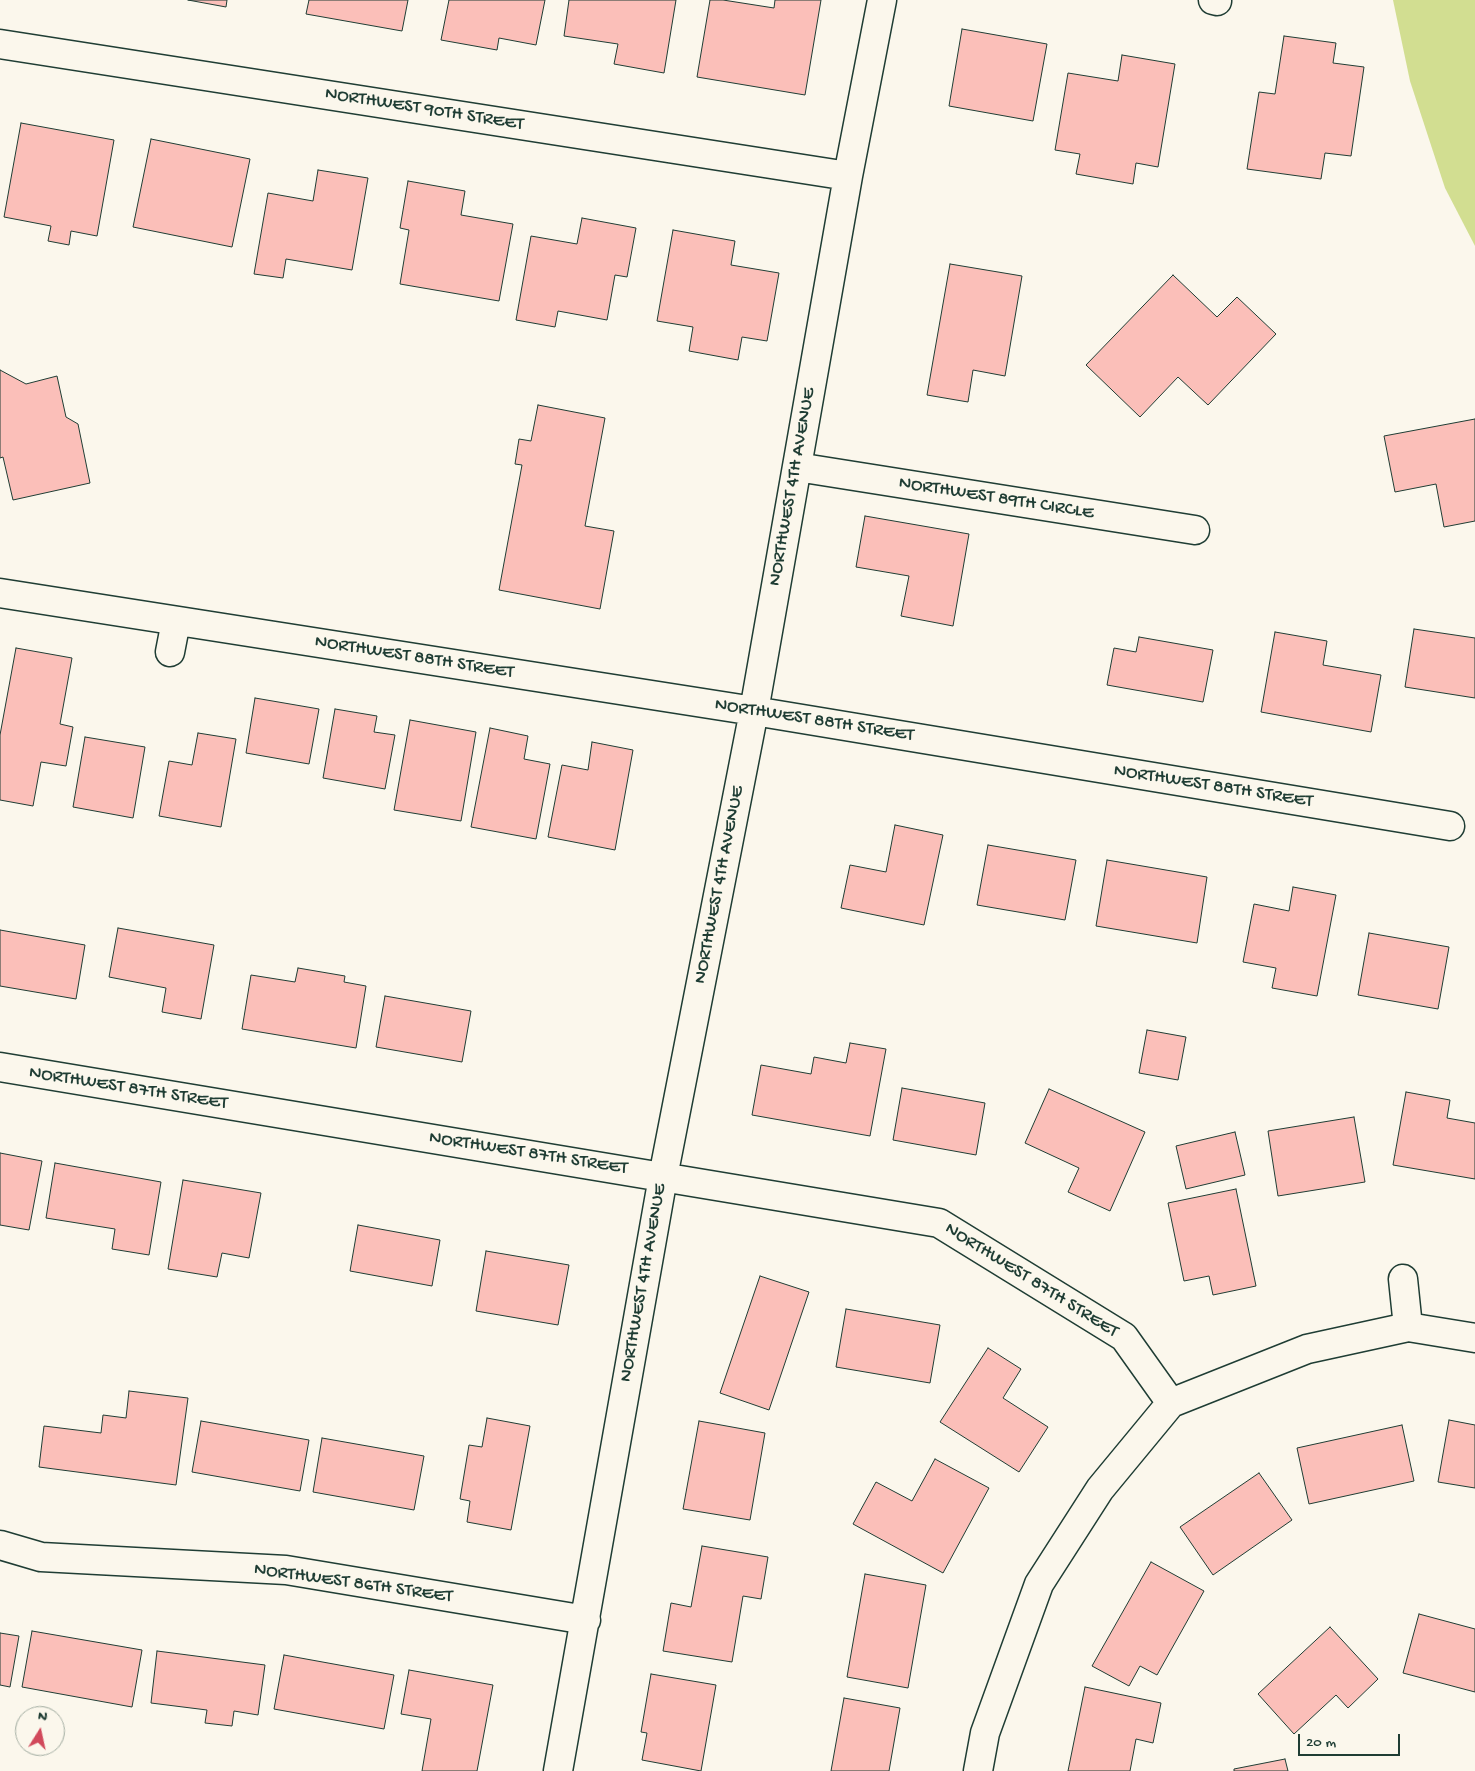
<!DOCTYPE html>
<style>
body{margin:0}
#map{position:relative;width:1475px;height:1771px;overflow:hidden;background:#fbf7ec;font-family:"Gochi Hand",sans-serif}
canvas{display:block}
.north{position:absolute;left:15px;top:1706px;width:50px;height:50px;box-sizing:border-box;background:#fbf7ec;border:1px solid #a3ada2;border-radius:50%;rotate:10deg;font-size:14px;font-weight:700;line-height:20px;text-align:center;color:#1f3d34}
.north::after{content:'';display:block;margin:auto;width:18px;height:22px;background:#d1495b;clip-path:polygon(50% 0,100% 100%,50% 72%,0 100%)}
.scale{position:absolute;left:1298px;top:1734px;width:102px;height:22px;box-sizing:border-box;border:2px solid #1f3d34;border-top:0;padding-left:6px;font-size:15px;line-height:18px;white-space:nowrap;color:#1f3d34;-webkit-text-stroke:4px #fbf7ec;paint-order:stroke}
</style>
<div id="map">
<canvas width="1475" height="1771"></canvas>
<div class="north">N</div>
<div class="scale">20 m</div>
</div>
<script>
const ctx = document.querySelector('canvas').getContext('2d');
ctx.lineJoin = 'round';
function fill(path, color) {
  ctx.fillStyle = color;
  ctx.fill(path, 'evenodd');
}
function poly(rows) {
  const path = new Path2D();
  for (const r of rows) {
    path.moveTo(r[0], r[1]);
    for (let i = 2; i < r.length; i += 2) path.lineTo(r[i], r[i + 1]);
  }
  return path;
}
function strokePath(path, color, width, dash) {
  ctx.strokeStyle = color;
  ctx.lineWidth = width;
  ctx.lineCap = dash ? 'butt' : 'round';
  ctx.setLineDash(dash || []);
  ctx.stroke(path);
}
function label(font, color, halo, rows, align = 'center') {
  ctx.font = font + ' "Gochi Hand",sans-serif';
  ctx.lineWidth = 4;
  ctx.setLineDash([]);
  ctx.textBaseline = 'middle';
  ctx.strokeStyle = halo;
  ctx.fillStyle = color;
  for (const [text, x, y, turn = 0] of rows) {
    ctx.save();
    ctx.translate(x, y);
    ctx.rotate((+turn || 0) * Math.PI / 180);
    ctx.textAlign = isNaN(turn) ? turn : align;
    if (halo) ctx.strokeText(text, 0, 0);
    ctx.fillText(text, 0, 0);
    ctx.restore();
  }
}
fill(poly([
 [1393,0,1475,0,1475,246,1445,188,1410,81]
]), '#d2de91');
const building = poly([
 [188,0,227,0,226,7,188,0],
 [309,0,408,0,402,31,306,14,309,0],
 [449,0,545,0,536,45,499,38,497,50,441,40,449,0],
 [569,0,676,0,664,73,614,64,618,44,564,36,569,0],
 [710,0,723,0,774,8,775,0,821,0,805,95,697,77,710,0],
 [962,29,1047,44,1033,121,949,106,962,29],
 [1284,36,1336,43,1333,63,1364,67,1351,156,1325,153,1321,179,1247,169,1259,92,1275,94,1284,36],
 [1122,55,1175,64,1158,167,1136,163,1133,184,1076,174,1080,154,1055,150,1068,73,1118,81,1122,55],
 [21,123,114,140,97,236,71,231,69,245,48,241,51,226,4,217,21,123],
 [151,139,250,159,232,247,133,227,151,139],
 [318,170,368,178,352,270,286,259,283,278,254,274,268,193,313,201,318,170],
 [408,181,465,191,461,215,513,224,499,301,400,284,409,230,400,228,408,181],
 [582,218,636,228,627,277,615,275,607,320,558,311,555,327,516,320,531,236,577,244,582,218],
 [673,230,735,241,731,265,779,273,767,341,742,337,738,360,689,351,693,327,657,321,673,230],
 [950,264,1022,276,1005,376,973,370,968,402,927,395,950,264],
 [1173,275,1217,317,1237,297,1276,334,1208,405,1178,377,1140,417,1086,365,1173,275],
 [0,370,26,384,57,376,66,417,78,424,90,483,13,500,3,457,0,458,0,370],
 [538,405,605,418,585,526,614,531,600,609,499,590,522,465,515,464,519,439,531,441,538,405],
 [1475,419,1475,521,1444,527,1436,484,1395,492,1384,436,1475,419],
 [865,516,969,534,953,626,901,616,909,576,856,567,865,516],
 [1414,629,1475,638,1475,698,1405,687,1414,629],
 [1275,632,1327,641,1323,665,1381,675,1371,732,1261,712,1275,632],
 [1139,637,1213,650,1203,702,1107,685,1114,648,1136,652,1139,637],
 [16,648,72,658,60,724,73,727,66,766,41,762,33,806,0,800,0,735,16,648],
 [255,698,319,709,309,764,246,753,255,698],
 [335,709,377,716,374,732,395,735,385,789,323,778,335,709],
 [410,720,476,732,461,821,394,810,410,720],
 [490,728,528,736,524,759,550,764,536,839,471,827,490,728],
 [198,733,236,739,221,827,159,816,169,761,192,765,198,733],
 [85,737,145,747,133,818,73,807,85,737],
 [592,742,633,750,615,850,548,837,562,765,588,770,592,742],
 [895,825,943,835,924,925,841,908,850,865,886,872,895,825],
 [988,845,1076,860,1065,920,977,905,988,845],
 [1107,860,1207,877,1197,943,1096,926,1107,860],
 [1293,887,1336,895,1317,996,1272,988,1276,968,1243,962,1254,904,1289,911,1293,887],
 [118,928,214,945,201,1019,162,1012,166,988,109,977,118,928],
 [0,930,85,945,76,999,0,986,0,930],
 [1369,933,1449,947,1438,1009,1358,995,1369,933],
 [298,968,345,976,344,982,366,986,356,1048,242,1029,251,975,295,982,298,968],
 [385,996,471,1011,462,1062,376,1047,385,996],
 [1147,1030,1186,1037,1178,1080,1139,1073,1147,1030],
 [850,1043,886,1049,870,1136,752,1115,761,1065,811,1074,814,1057,846,1063,850,1043],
 [902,1088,985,1103,976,1155,893,1140,902,1088],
 [1049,1089,1145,1132,1110,1211,1068,1192,1079,1168,1025,1143,1049,1089],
 [1406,1092,1450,1100,1447,1118,1475,1123,1475,1179,1393,1165,1406,1092],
 [1354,1117,1365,1182,1278,1196,1268,1131,1354,1117],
 [1235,1132,1245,1175,1186,1189,1176,1146,1235,1132],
 [0,1153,42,1161,29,1230,0,1225,0,1153],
 [55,1163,161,1182,149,1255,112,1249,115,1229,46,1218,55,1163],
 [183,1180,261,1193,249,1258,222,1253,217,1277,168,1269,183,1180],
 [1236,1189,1256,1286,1213,1295,1209,1276,1184,1281,1168,1203,1236,1189],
 [358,1225,440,1240,432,1286,350,1271,358,1225],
 [486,1251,569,1265,558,1325,476,1311,486,1251],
 [760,1276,809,1292,769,1410,720,1393,760,1276],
 [846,1309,940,1325,930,1383,836,1367,846,1309],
 [988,1348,1021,1369,1003,1398,1048,1427,1019,1472,940,1422,988,1348],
 [129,1391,188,1398,176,1485,39,1467,44,1426,101,1433,103,1415,126,1418,129,1391],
 [487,1418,530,1426,511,1530,467,1522,470,1501,460,1499,469,1445,482,1447,487,1418],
 [1449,1420,1475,1425,1475,1488,1438,1482,1449,1420],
 [201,1421,309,1440,300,1491,192,1472,201,1421],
 [699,1421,765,1433,750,1520,683,1509,699,1421],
 [1402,1425,1414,1481,1309,1504,1297,1448,1402,1425],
 [322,1438,424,1456,414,1510,313,1492,322,1438],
 [935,1459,989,1488,943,1573,853,1524,876,1482,912,1501,935,1459],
 [1259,1473,1292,1520,1213,1575,1180,1527,1259,1473],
 [702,1546,768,1557,761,1599,743,1596,732,1662,663,1651,671,1603,691,1607,702,1546],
 [1151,1562,1204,1591,1157,1675,1140,1666,1129,1686,1092,1666,1151,1562],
 [865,1574,926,1585,908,1688,847,1677,865,1574],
 [1419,1614,1475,1629,1475,1692,1403,1673,1419,1614],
 [1330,1627,1378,1679,1348,1708,1336,1695,1294,1734,1258,1694,1330,1627],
 [32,1631,142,1650,132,1707,22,1687,32,1631],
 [0,1633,19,1636,10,1687,0,1685,0,1633],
 [157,1651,265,1665,258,1715,234,1711,232,1726,205,1723,207,1710,151,1703,157,1651],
 [284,1655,394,1675,384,1729,274,1709,284,1655],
 [409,1670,493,1685,477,1771,422,1771,431,1719,401,1714,409,1670],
 [651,1674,716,1685,701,1771,642,1760,647,1733,641,1732,651,1674],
 [1085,1687,1161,1703,1153,1743,1136,1739,1130,1771,1068,1771,1085,1687],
 [844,1698,900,1708,889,1771,831,1771,844,1698],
 [1285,1759,1288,1771,1234,1771,1234,1769,1285,1759]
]);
fill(building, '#fbbfb9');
strokePath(building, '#1f3d34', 1);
const minor = poly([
 [1213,0,1217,1],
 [0,44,848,176],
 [797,467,1195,530],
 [0,593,754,711,1450,826],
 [170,652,176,621],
 [0,1067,939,1223,1124,1337,1171,1403],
 [1403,1279,1408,1327],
 [0,1545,41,1557,286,1570,586,1620],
 [558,1771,663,1177,754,711,848,176,882,0],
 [978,1771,985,1733,1039,1584,1100,1489,1171,1403,1307,1349,1408,1327,1475,1338]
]);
strokePath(minor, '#1f3d34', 31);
strokePath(minor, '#fbf7ec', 28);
label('19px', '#1f3d34', '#fbf7ec', [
 ["NORTHWEST 90TH STREET",424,110,9],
 ["NORTHWEST 4TH AVENUE",793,487,-80],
 ["NORTHWEST 89TH CIRCLE",996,499,9],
 ["NORTHWEST 88TH STREET",414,658,9],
 ["NORTHWEST 88TH STREET",814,721,9],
 ["NORTHWEST 88TH STREET",1213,787,9],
 ["NORTHWEST 4TH AVENUE",720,885,-79],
 ["NORTHWEST 87TH STREET",128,1089,9],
 ["NORTHWEST 87TH STREET",528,1154,9],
 ["NORTHWEST 87TH STREET",1031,1281,32],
 ["NORTHWEST 4TH AVENUE",644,1283,-80],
 ["NORTHWEST 86TH STREET",353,1584,8]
]);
</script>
